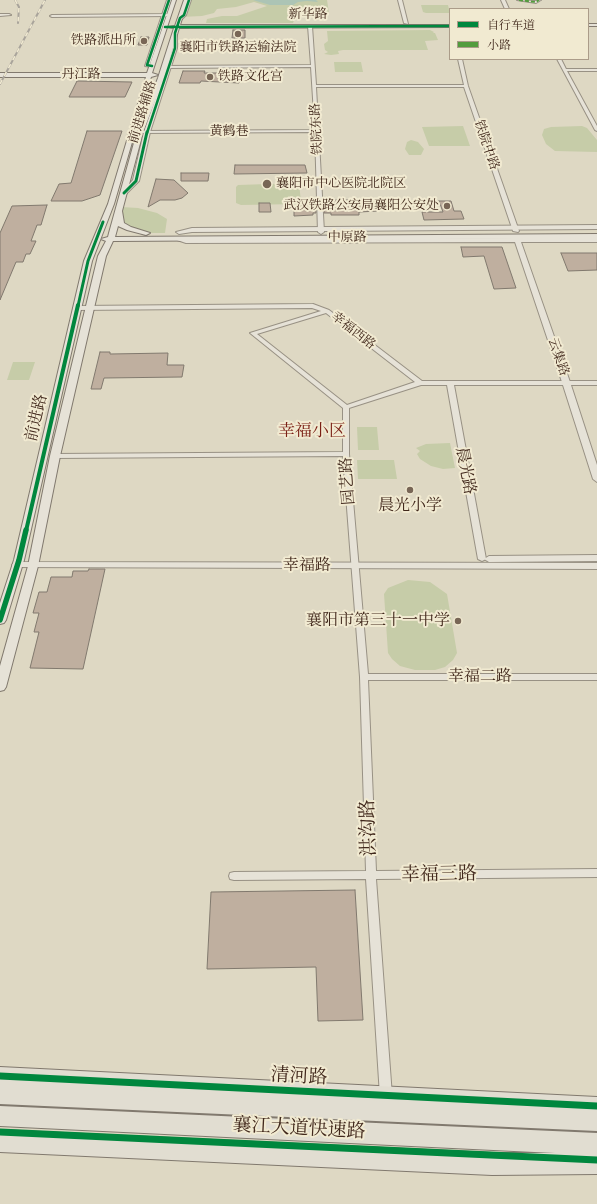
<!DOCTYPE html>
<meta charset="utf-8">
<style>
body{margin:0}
#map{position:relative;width:597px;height:1204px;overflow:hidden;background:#ded8c3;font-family:"Gentium Book Plus","Noto Serif SC",serif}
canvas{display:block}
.legend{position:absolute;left:449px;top:8px;width:140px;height:52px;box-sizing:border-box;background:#f1ead1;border:1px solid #ab9c89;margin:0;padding:5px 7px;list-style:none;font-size:12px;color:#41281c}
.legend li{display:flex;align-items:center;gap:8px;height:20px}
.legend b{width:20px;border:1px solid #ab9c89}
</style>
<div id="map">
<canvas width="597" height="1204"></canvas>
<ul class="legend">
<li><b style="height:5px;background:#00873e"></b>自行车道</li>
<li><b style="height:5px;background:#539c3e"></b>小路</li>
</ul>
</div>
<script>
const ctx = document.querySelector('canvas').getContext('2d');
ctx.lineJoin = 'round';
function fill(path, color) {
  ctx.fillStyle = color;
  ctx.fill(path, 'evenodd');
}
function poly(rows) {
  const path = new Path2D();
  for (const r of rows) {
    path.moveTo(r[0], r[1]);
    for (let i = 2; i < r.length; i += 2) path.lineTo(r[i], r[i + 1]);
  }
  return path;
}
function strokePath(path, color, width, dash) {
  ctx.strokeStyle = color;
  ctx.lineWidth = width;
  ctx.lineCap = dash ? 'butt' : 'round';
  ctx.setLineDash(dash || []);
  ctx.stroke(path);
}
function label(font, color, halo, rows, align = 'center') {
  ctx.font = font + ' "Gentium Book Plus","Noto Serif SC",serif';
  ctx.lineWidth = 4;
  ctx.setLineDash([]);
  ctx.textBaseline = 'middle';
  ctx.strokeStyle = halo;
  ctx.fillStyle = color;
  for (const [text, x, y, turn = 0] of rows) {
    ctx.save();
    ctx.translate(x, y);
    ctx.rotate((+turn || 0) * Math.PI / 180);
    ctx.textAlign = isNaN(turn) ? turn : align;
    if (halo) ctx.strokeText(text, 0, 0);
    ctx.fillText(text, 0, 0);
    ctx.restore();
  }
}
fill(poly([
 [186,0,327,0,329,13,297,13,293,23,206,23,207,19,222,16,237,16,267,6,254,2,236,7,217,9,214,13,202,16,180,17],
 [421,5,448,5,450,13,426,13,423,12],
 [430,30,434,32,433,33,435,33,438,40,425,41,428,50,343,50,338,51,339,54,331,55,324,54,328,52,325,50,324,44,328,41,327,31],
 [334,62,361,62,363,72,335,72],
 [463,126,470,146,429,146,422,127],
 [582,126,587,128,597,140,597,152,555,151,546,144,542,135,544,129,551,127],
 [411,140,418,142,424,149,421,155,409,155,405,149,407,142],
 [299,183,301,202,299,204,241,205,236,203,236,187,238,185],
 [121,207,138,208,157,213,167,219,165,233,146,233,120,224],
 [13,362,35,362,29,380,7,380],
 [357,427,377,427,379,450,358,450],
 [450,443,455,468,443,469,431,466,420,459,417,454,420,451,416,448,426,444],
 [357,460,394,460,397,479,358,479],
 [408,580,430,582,447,594,457,653,453,660,445,667,435,670,415,670,400,666,392,659,388,653,384,594,388,588]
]), '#c6cca8');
fill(poly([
 [253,0,316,0,318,2,307,1,298,2,293,5,270,5]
]), '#acc4b5');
const building = poly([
 [233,30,245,30,245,38,232,38,233,30],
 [141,37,149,37,147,45,138,45,141,37],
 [183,71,205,71,204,73,241,73,239,83,201,81,200,83,179,83,183,71],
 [77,81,132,82,125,97,69,97,77,81],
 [87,131,122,131,100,195,82,201,51,201,59,184,71,183,87,131],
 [235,165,305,165,307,173,234,174,235,165],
 [181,173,209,173,208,181,181,181,181,173],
 [156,179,174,180,188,193,182,198,175,200,160,200,148,207,156,179],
 [324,200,376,200,378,211,359,212,359,215,331,215,331,213,324,213,324,200],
 [439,201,451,201,454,211,461,211,464,219,424,220,422,212,443,212,439,201],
 [259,203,270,203,271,212,259,212,259,203],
 [47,205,41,225,37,225,31,241,36,241,30,254,26,254,23,262,16,262,0,300,0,233,12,206,47,205],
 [316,205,316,213,313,213,313,215,294,216,294,206,316,205],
 [461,247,502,247,516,288,494,289,484,256,463,257,461,247],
 [561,253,597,253,597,270,568,271,561,253],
 [100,352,110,352,110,354,168,353,167,365,184,365,182,377,104,378,101,389,91,389,100,352],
 [89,569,105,569,83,669,30,668,39,632,34,632,39,613,33,613,39,592,47,592,51,577,72,577,73,571,88,571,89,569],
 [355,890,363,1020,318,1021,316,967,207,969,211,892,355,890]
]);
fill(building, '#bfaf9f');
strokePath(building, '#81796e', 1);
const minor = poly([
 [501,0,505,0,509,9,505,9,501,0],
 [517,0,535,1,541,0,536,3,517,0],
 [0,14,9,14,11,15,0,16,0,14],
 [169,14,170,16,52,17,50,16,52,15,169,14],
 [310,25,312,26,316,85,464,85,458,59,462,59,468,86,519,231,518,232,513,231,464,87,316,87,324,232,321,234,318,232,315,132,140,133,138,132,140,131,315,130,311,67,164,68,162,67,164,66,311,65,308,26,310,25],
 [557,59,561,59,566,69,597,69,597,71,567,71,597,126,597,131,595,130,557,59],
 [313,304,329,310,422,381,597,381,597,385,454,385,486,559,482,561,478,559,447,385,421,385,349,408,349,454,368,674,597,674,597,680,368,680,376,871,597,869,597,877,376,879,392,1096,390,1100,386,1102,382,1100,380,1096,366,879,234,880,230,879,229,876,230,873,234,872,366,871,360,677,343,456,55,458,52,456,55,454,343,452,343,408,250,333,321,311,312,308,76,310,73,308,76,306,313,304],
 [326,313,415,382,347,405,257,334,326,313]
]);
const tertiary = poly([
 [167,0,171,0,150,64,154,66,152,67,145,66,167,0],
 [187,0,191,0,186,15,182,19,178,19,182,14,187,0],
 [398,0,402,0,408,24,404,23,398,0],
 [173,32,177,33,177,48,150,132,139,181,126,194,122,194,122,192,133,180,144,132,173,48,173,32],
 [597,225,597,229,192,232,179,234,176,232,192,228,597,225],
 [516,235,520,238,597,238,597,242,521,242,570,382,597,465,597,482,593,479,562,382,515,242,186,243,174,239,177,237,186,239,513,238,514,236,516,235],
 [597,555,597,561,489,562,484,559,489,556,597,555],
 [17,562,597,563,597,569,14,567,12,565,14,563,17,562]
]);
const secondary = poly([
 [172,0,176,0,152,73,158,75,151,77,114,204,92,261,24,560,6,620,4,623,0,624,0,603,14,560,84,261,108,204,146,77,0,77,0,73,147,73,172,0],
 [184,0,188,0,180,25,450,25,450,27,179,28,164,78,143,132,122,211,124,223,131,227,150,233,146,235,127,230,118,226,115,237,597,234,597,238,113,241,106,256,60,456,38,566,6,687,4,690,0,691,0,666,28,566,50,456,98,256,106,241,101,239,108,237,109,233,137,132,158,78,174,28,168,27,175,26,184,0],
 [588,24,597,24,597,26,588,26,588,24]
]);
const primary = poly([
 [0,1067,597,1097,597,1115,0,1085,0,1067]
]);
const trunk = poly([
 [0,1084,597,1111,597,1131,0,1104,0,1084],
 [0,1106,597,1133,597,1174,492,1175,0,1152,0,1130,492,1153,555,1153,0,1126,0,1106]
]);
strokePath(minor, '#989184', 2);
strokePath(tertiary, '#989184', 2);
strokePath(secondary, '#81796e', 2);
strokePath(primary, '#81796e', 2);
strokePath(trunk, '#81796e', 2);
fill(minor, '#e6e2d7');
fill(tertiary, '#e6e2d7');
fill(secondary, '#e6e2d7');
fill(primary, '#e1ddd1');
fill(trunk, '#e1ddd1');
const rail = poly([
 [15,0,19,7,18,23],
 [0,84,45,0]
]);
strokePath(rail, '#a9a49b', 2);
strokePath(rail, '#f1ead1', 1.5, [4.5]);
strokePath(poly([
 [519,0,536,2,539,0]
]), '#539c3e', 2, [4, 2]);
strokePath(poly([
 [165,27,450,26],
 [152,66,147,65,169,0],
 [147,133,175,48,175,33,180,18,184,15,189,0]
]), '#00873e', 2.5);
strokePath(poly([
 [124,193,136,181,147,132],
 [78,306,88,261,103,222]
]), '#00873e', 3);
strokePath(poly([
 [26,531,78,305]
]), '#00873e', 4);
strokePath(poly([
 [0,620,19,560,26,530]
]), '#00873e', 5.5);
strokePath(poly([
 [0,1076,597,1106],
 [0,1132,597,1160]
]), '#00873e', 7);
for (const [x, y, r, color] of [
 [238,34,4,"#786656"],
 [144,41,4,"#786656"],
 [210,77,4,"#786656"],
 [267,184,5,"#786656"],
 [447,206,4,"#786656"],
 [410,490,4,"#786656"],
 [458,621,4,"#786656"]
]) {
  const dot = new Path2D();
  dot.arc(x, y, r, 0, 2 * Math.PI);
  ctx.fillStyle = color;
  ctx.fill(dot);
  strokePath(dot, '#f1ead1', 1.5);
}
label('13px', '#41281c', '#f1ead1', [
 ["新华路",308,15],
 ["丹江路",81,75],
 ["前进路辅路",143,112,-73],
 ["铁院东路",317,129,-93],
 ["黄鹤巷",229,132],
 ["铁院中路",486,145,71],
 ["中原路",347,238],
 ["幸福西路",353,331,38],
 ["云集路",558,357,71]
]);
label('13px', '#41281c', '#f1ead1', [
 ["铁路派出所",136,41],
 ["襄阳市铁路运输法院",238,48,"center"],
 ["铁路文化宫",218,77,"left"],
 ["襄阳市中心医院北院区",276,184,"left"],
 ["武汉铁路公安局襄阳公安处",439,206]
], 'right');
label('16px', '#41281c', '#f1ead1', [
 ["前进路",37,418,-77],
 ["晨光路",465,471,79],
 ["园艺路",348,481,-94],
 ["幸福路",307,566],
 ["幸福二路",480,677]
]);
label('16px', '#41281c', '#f1ead1', [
 ["晨光小学",410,506],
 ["襄阳市第三十一中学",450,621,"right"]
]);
label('17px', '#7a1f14', '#f1ead1', [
 ["幸福小区",312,432]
]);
label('19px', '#41281c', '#f1ead1', [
 ["洪沟路",369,828,-92],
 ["幸福三路",439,875,-1],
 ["清河路",299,1077,3],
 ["襄江大道快速路",299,1129,3]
]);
</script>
